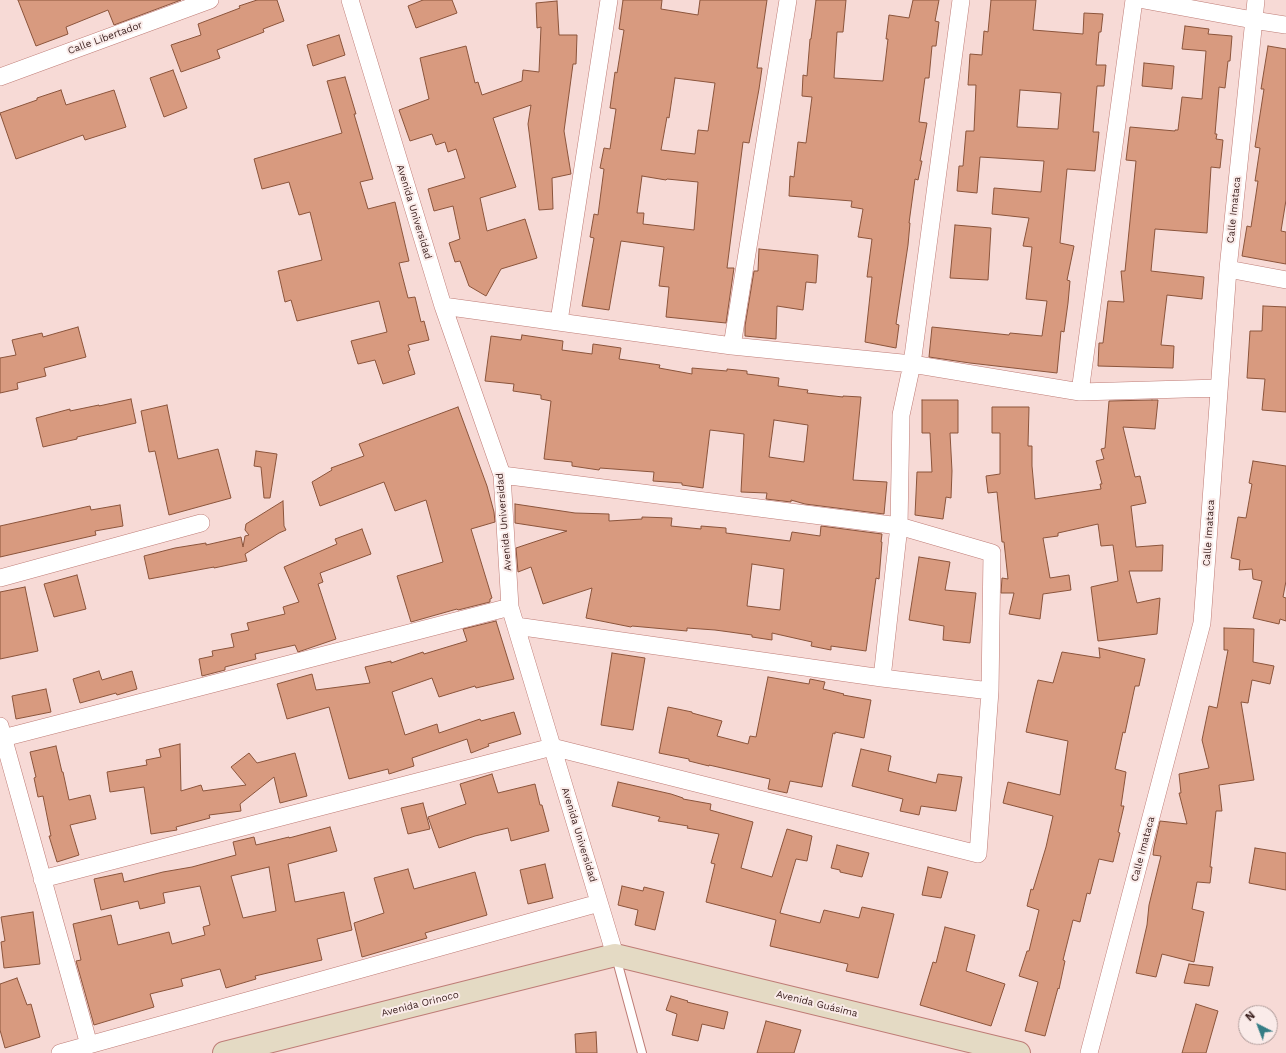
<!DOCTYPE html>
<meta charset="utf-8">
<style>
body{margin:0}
#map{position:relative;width:1286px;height:1053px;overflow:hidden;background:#f7dad6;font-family:"Work Sans",sans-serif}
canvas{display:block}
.north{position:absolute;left:1238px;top:1005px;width:40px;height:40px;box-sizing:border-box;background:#faebe9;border:1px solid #ae9b99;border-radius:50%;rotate:318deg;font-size:11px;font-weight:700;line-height:16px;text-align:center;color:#3d2220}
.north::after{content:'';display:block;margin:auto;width:14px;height:18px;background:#357d85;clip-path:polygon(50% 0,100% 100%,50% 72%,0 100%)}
</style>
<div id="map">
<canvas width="1286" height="1053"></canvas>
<div class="north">N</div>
</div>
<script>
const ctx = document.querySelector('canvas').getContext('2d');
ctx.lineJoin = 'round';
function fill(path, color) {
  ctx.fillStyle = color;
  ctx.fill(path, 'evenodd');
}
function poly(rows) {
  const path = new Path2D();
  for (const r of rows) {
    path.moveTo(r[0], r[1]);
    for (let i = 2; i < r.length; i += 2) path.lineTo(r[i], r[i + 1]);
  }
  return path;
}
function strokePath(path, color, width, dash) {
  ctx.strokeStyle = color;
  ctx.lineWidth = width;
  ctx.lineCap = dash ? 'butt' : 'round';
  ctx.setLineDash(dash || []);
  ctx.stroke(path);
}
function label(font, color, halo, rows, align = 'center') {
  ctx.font = font + ' "Work Sans",sans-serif';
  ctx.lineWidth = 4;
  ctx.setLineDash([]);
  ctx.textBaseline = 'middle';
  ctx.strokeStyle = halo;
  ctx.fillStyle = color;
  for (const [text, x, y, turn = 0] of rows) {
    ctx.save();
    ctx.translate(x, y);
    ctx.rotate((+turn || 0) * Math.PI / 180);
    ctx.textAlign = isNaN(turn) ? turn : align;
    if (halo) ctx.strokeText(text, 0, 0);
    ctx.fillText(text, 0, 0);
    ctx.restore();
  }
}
const building = poly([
 [18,0,181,0,114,25,108,10,66,27,68,34,36,46,18,0],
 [257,0,277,0,284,21,263,29,264,32,217,50,220,58,181,72,171,45,201,35,198,24,240,8,239,6,257,0],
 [423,0,452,0,457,13,416,28,408,6,423,0],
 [623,0,662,0,661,9,698,15,700,0,767,0,757,68,762,68,759,89,749,143,743,142,727,268,734,268,726,323,666,317,669,287,659,286,664,247,621,241,609,310,582,306,594,238,590,237,594,214,598,215,604,169,600,168,604,148,610,149,616,109,610,108,615,72,617,73,624,30,619,29,623,0],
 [675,78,715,83,708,131,698,130,695,154,661,150,667,117,669,118,675,78],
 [642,176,666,180,667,179,698,182,694,230,643,224,644,213,637,213,642,176],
 [816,0,846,0,843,32,837,32,834,78,883,81,888,39,886,39,889,15,909,18,913,0,939,0,935,21,939,22,936,46,932,46,929,78,925,78,919,122,927,123,920,161,922,161,918,180,915,179,909,223,910,223,908,245,896,324,899,325,896,348,865,342,872,277,867,277,872,239,858,237,863,209,851,207,852,201,789,196,790,176,794,177,798,142,806,143,812,97,802,96,803,75,807,76,810,39,811,39,816,0],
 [991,0,1036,0,1033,30,1083,34,1084,13,1103,14,1101,32,1099,32,1096,65,1106,65,1104,86,1097,86,1093,132,1099,132,1095,171,1067,169,1060,243,1074,246,1067,280,1070,281,1068,303,1064,332,1061,331,1057,373,970,363,929,357,932,327,1009,335,1010,333,1042,336,1047,301,1026,299,1032,247,1023,246,1029,218,992,214,994,188,1041,192,1044,161,980,157,977,193,957,191,959,166,963,166,966,131,974,131,976,85,968,85,970,54,982,55,984,31,988,32,991,0],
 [1020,90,1061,93,1058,129,1017,127,1020,90],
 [557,1,559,35,577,35,576,64,573,64,564,131,571,174,552,178,553,209,539,210,528,124,531,105,493,118,516,187,480,198,487,231,525,219,537,258,501,269,486,296,469,286,460,261,455,262,449,243,460,239,453,206,434,211,428,189,465,178,456,149,448,152,445,142,436,145,432,134,410,141,399,110,429,99,420,58,466,46,475,83,478,82,482,95,522,81,523,70,539,72,541,27,537,28,536,3,557,1],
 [1185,26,1209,29,1208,34,1232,36,1230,61,1228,61,1225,88,1219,87,1215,134,1217,134,1216,139,1223,140,1220,168,1211,167,1207,233,1155,229,1151,271,1204,277,1202,299,1167,295,1161,345,1174,346,1173,368,1098,366,1099,343,1103,343,1108,301,1124,302,1121,271,1125,271,1136,161,1126,160,1130,127,1175,131,1175,130,1178,130,1182,97,1202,99,1206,51,1182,49,1185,26],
 [339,35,345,55,313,66,307,45,339,35],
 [1268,46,1286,49,1286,200,1281,231,1286,232,1286,264,1242,256,1247,226,1251,227,1258,181,1255,181,1260,148,1255,147,1264,89,1261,89,1268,46],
 [1144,63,1174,66,1172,89,1142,86,1144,63],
 [173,70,187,108,164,117,150,78,173,70],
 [345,77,356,114,354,114,373,179,360,182,368,209,395,202,409,261,399,263,408,298,415,297,421,322,424,321,429,340,408,345,410,350,408,351,415,374,383,384,375,360,358,364,351,341,387,332,379,301,297,321,291,300,285,302,278,271,322,260,310,212,299,215,289,182,262,189,254,159,342,133,327,81,345,77],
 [61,90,66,105,114,90,126,127,85,140,83,135,16,159,0,113,37,100,37,98,61,90],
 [955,225,991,228,988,280,950,278,955,225],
 [759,249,818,255,816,283,806,282,803,310,777,306,776,339,745,336,745,326,754,271,758,271,759,249],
 [1263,306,1286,307,1286,412,1262,410,1265,379,1247,378,1250,331,1262,331,1263,306],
 [78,327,86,357,44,368,46,376,17,383,18,389,0,393,0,358,16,355,12,340,42,333,43,337,78,327],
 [522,335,563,341,562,350,592,354,593,344,621,348,619,359,660,365,659,368,692,374,692,368,727,371,727,369,747,371,747,374,779,378,778,386,808,390,807,393,843,397,843,396,861,397,853,480,887,482,884,514,805,504,791,500,791,502,766,499,767,493,741,492,744,434,710,430,703,488,682,485,682,483,653,481,654,472,600,468,599,470,572,466,572,462,544,459,551,401,541,399,541,395,513,391,514,384,485,381,491,336,521,340,522,335],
 [774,420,808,425,804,462,769,457,774,420],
 [131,399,136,423,77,437,77,439,43,447,36,418,70,409,70,411,99,405,99,406,131,399],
 [922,400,958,400,958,433,950,433,952,471,951,498,946,497,943,519,915,515,917,472,932,472,930,433,922,433,922,400],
 [1152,400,1158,400,1155,429,1123,427,1135,477,1140,476,1146,503,1131,506,1136,547,1163,545,1162,571,1129,571,1137,603,1160,598,1157,634,1098,641,1091,587,1118,581,1113,545,1101,546,1098,524,1058,533,1058,536,1043,538,1050,578,1069,575,1071,590,1043,594,1040,619,1009,614,1014,593,1001,593,1002,578,1008,579,1004,542,1002,542,997,492,988,493,986,476,1000,474,1000,433,992,433,992,407,1029,407,1028,446,1032,446,1032,466,1035,499,1101,489,1100,484,1102,484,1096,461,1104,459,1101,449,1105,448,1109,401,1152,400],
 [167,405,178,459,218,449,231,498,169,515,155,451,149,452,141,411,167,405],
 [458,407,487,486,494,512,495,522,471,529,492,598,490,599,490,602,458,610,457,609,411,622,397,576,443,562,426,500,395,511,384,482,320,506,312,482,332,470,331,468,364,456,359,444,458,407],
 [256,451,277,454,270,498,264,498,261,467,254,466,256,451],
 [1253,461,1286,466,1286,581,1283,597,1286,598,1286,621,1280,619,1279,624,1253,618,1262,581,1253,579,1252,569,1239,570,1240,560,1231,558,1238,517,1246,518,1252,484,1249,483,1253,461],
 [283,501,284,526,286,530,279,533,245,554,247,561,214,568,214,567,149,579,144,556,175,548,206,543,206,545,241,537,243,547,245,536,249,535,245,530,246,524,283,501],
 [515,504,575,513,609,514,609,521,642,519,642,517,672,518,671,526,701,529,701,526,726,528,726,533,790,541,792,532,820,536,821,526,882,534,881,542,882,542,879,579,876,578,866,651,831,646,831,650,811,646,812,642,772,633,772,640,752,637,752,635,715,630,687,628,687,631,632,626,631,627,586,618,592,588,543,604,531,567,518,572,516,548,567,531,515,523,515,504],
 [752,564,784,569,780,610,747,606,752,564],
 [120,505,123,526,95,531,96,535,0,557,0,526,90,506,91,510,120,505],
 [362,529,371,554,320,573,323,582,318,584,336,639,298,652,295,645,255,654,256,659,225,667,225,670,202,676,199,659,213,656,212,651,234,647,231,634,249,630,247,623,285,614,283,607,299,602,284,567,337,544,335,539,362,529],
 [919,557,950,562,945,590,976,593,970,643,943,640,944,626,909,620,919,557],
 [77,575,86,609,54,617,44,584,77,575],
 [25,587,38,651,0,659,0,592,25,587],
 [496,621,514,679,476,688,475,686,439,697,432,678,392,692,405,735,437,724,439,733,480,719,481,721,514,712,521,734,488,744,489,746,471,753,467,739,412,758,414,766,389,774,388,769,349,779,329,707,287,719,277,684,312,674,316,690,370,683,365,667,391,661,391,663,423,652,424,654,467,641,463,629,496,621],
 [1224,628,1254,629,1253,662,1274,666,1270,684,1252,680,1248,703,1241,702,1254,780,1219,785,1222,811,1216,811,1210,867,1212,867,1210,883,1197,882,1192,909,1204,912,1194,962,1162,954,1156,977,1136,973,1147,925,1149,905,1161,856,1153,855,1154,847,1160,821,1187,824,1179,793,1181,793,1179,774,1209,768,1202,740,1209,706,1217,708,1228,650,1224,650,1224,628],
 [1099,648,1145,659,1139,686,1135,686,1125,733,1123,732,1115,769,1126,772,1121,806,1124,806,1118,832,1120,833,1113,862,1099,859,1090,894,1087,893,1080,922,1073,920,1063,960,1065,961,1059,989,1058,988,1045,1036,1025,1031,1038,982,1019,976,1027,951,1029,951,1039,910,1027,906,1031,889,1033,890,1046,847,1053,816,1003,803,1008,782,1060,795,1068,741,1026,732,1034,696,1038,680,1053,683,1062,652,1100,658,1099,648],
 [612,653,645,658,633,730,601,725,612,653],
 [99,671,102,680,132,671,137,689,117,695,116,693,80,703,73,679,99,671],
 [768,677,809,684,810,679,825,682,823,689,844,694,843,695,871,700,864,738,835,732,835,734,833,733,822,787,790,781,787,793,768,789,770,779,709,765,709,766,689,761,689,759,659,753,668,707,692,712,692,713,722,721,717,736,748,744,750,736,756,737,768,677],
 [46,689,51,712,16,719,12,696,46,689],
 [180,744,181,791,201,785,203,791,246,785,231,767,249,753,257,763,295,753,307,796,280,803,274,777,240,804,241,811,209,815,210,818,176,827,177,830,151,834,144,787,110,792,107,772,147,765,146,760,161,757,159,749,180,744],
 [56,746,62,772,63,772,69,800,90,795,96,819,70,825,79,855,57,862,49,836,51,836,43,796,38,797,34,778,36,777,30,752,56,746],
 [861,749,891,756,888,771,936,783,938,774,962,777,956,811,921,806,919,815,900,811,903,799,852,786,861,749],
 [492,774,498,793,535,784,540,805,542,805,549,831,511,841,508,828,475,836,439,848,428,817,466,804,460,784,492,774],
 [618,782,671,794,683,798,683,799,711,804,710,810,753,822,741,868,772,877,787,829,812,836,807,861,796,859,780,913,820,923,824,910,859,918,862,907,894,914,878,978,846,971,848,964,770,946,776,920,706,902,715,864,711,863,719,834,687,828,688,826,658,821,660,817,612,806,618,782],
 [423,803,430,829,408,834,401,808,423,803],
 [330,827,337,851,288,864,295,902,344,892,352,930,317,939,322,960,255,976,256,979,226,988,220,969,181,979,183,986,150,994,154,1007,94,1025,76,961,81,960,73,924,111,915,118,945,169,932,172,944,205,935,203,927,210,925,200,886,163,893,165,903,140,909,138,901,101,910,94,879,122,873,124,882,163,872,192,867,236,855,233,842,254,837,256,845,289,837,289,838,330,827],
 [269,867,276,911,243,918,231,876,269,867],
 [837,845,869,853,862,877,840,872,840,870,831,868,837,845],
 [1255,848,1286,853,1286,890,1249,883,1255,848],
 [545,864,553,898,528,904,520,870,545,864],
 [928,867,948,872,941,898,922,895,928,867],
 [408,869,414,889,475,872,487,915,425,933,427,938,362,957,354,923,384,913,374,878,408,869],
 [622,886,643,891,644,887,664,892,655,930,635,925,638,910,618,905,622,886],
 [33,912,40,964,4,968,1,942,5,941,1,917,33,912],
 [945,927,975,935,966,971,1005,984,991,1026,920,1005,933,962,936,963,945,927],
 [1189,964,1213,967,1209,986,1184,983,1189,964],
 [17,978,27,1005,31,1004,40,1037,5,1048,0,1030,0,984,17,978],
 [671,996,688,1001,687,1002,728,1012,724,1029,702,1024,698,1041,672,1035,677,1014,666,1010,671,996],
 [1196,1004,1218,1011,1206,1053,1182,1053,1196,1004],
 [766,1021,801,1030,794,1053,757,1053,766,1021],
 [596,1032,597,1053,576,1053,575,1034,596,1032]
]);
fill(building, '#d89a7f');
strokePath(building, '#8b543b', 1);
const service = poly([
 [616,957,642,1053]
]);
const minor = poly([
 [350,0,443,306,502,475,510,607,615,955],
 [1144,0,1253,20,1286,25],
 [0,77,210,0],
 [1228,269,1286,280],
 [443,306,732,346,912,364,1080,392,1219,388],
 [559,321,609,0],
 [732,346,788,0],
 [1080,392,1134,0],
 [0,578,201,523],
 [516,626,882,678,990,691],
 [882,678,899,526,901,415,912,364,961,0],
 [0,726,89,1045],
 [3,738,510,607],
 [42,879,552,747,978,854,990,691,992,553,899,526,502,475],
 [60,1053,599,903],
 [1089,1053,1202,623,1228,269,1256,0]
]);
const secondary = poly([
 [224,1053,615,955,1019,1053]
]);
strokePath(service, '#be7c76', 10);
strokePath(minor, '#be7c76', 18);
strokePath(secondary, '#be7c76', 24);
strokePath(service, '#fff', 8);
strokePath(minor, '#fff', 17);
strokePath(secondary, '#e4dac4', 22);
label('10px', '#3d2220', '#faebe9', [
 ["Calle Libertador",105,38,-20],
 ["Calle Imataca",1234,210,-84],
 ["Avenida Universidad",414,212,73],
 ["Avenida Universidad",504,522,-95],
 ["Calle Imataca",1209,533,-86],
 ["Avenida Universidad",579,835,73],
 ["Calle Imataca",1143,849,-75],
 ["Avenida Orinoco",420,1004,-14],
 ["Avenida Guásima",817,1004,14]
]);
</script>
